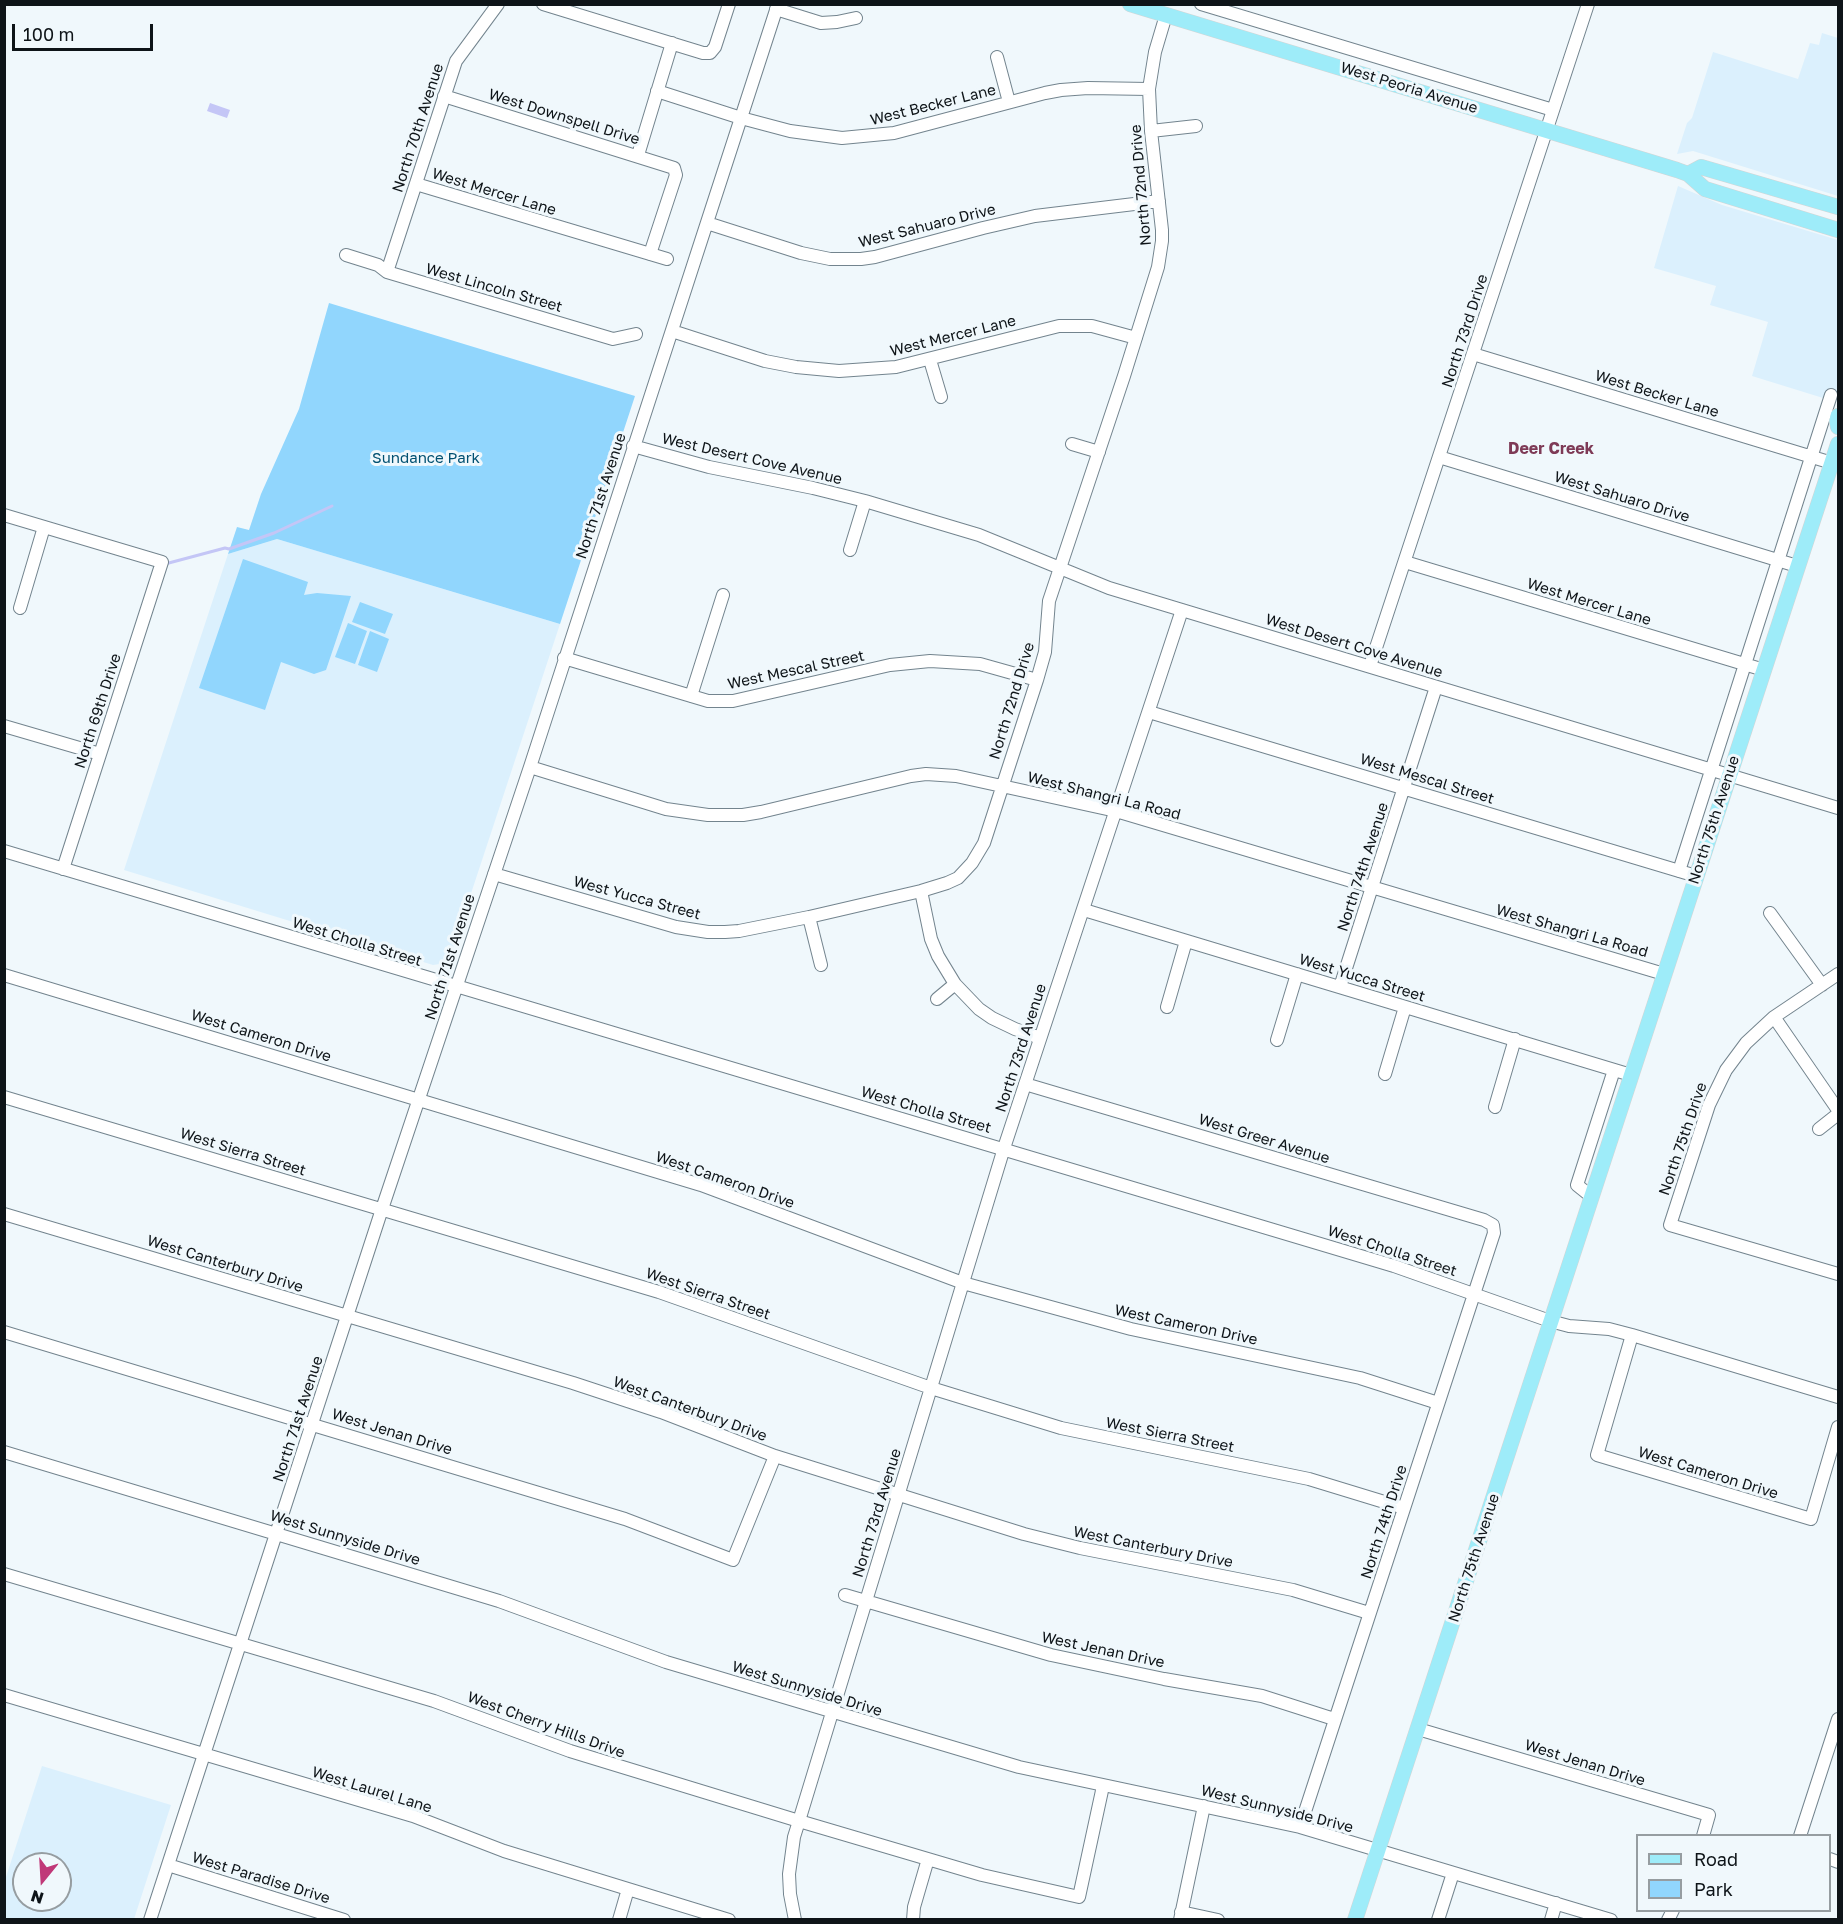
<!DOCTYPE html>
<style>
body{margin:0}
#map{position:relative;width:1843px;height:1924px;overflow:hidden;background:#f0f8fc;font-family:"Golos Text",sans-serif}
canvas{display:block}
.frame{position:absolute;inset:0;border:6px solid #0e1418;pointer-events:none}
.legend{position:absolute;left:1636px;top:1834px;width:195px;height:78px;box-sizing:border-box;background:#f0f8fc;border:2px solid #969da1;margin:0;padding:8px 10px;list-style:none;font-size:18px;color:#0e1418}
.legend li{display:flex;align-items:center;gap:12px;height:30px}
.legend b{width:30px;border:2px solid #969da1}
.north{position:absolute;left:12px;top:1852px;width:60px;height:60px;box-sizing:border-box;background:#f0f8fc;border:2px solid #969da1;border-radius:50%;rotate:198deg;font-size:16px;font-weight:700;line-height:24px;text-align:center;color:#0e1418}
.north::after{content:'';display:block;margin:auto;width:21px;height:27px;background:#c03878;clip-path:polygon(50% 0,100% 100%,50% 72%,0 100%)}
.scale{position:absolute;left:12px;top:24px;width:141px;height:27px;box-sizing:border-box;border:3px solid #0e1418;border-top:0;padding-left:8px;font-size:18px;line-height:21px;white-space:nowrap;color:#0e1418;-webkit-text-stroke:4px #f0f8fc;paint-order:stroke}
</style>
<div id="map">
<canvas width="1843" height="1924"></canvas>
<div class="frame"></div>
<ul class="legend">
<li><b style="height:8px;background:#9eecf9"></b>Road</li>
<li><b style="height:16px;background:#91d6fd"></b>Park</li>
</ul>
<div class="north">N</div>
<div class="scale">100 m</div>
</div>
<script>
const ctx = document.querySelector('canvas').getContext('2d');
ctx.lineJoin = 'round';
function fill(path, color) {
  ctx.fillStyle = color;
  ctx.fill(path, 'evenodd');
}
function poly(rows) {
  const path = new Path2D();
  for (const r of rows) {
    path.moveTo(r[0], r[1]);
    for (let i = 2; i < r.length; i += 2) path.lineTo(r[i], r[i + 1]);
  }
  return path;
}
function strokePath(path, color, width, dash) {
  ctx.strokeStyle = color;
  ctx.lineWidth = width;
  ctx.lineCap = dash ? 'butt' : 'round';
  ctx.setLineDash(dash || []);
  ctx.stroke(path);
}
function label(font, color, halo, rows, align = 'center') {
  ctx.font = font + ' "Golos Text",sans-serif';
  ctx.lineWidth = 6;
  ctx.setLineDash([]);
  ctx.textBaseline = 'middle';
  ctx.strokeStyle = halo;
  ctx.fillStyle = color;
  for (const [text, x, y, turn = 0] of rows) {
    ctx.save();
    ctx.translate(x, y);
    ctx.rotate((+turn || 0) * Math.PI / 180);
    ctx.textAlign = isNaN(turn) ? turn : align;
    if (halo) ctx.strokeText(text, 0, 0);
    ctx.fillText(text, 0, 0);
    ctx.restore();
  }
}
fill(poly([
 [1822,33,1838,38,1838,196,1693,151,1677,154,1687,123,1692,118,1713,52,1798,79,1810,43,1819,45],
 [1678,186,1722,205,1838,240,1838,394,1836,402,1752,376,1768,322,1710,305,1716,286,1654,268],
 [277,539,560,624,453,948,446,963,433,965,124,870,228,554],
 [42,1766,171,1805,134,1919,5,1919,5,1880],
 [24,1864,60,1864,60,1900,24,1900]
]), '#dbf0fd');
fill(poly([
 [329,303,635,396,560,624,277,539,228,554,237,527,249,530,261,494,299,409],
 [243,559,308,582,304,595,317,593,351,596,326,670,314,674,281,662,265,710,199,688],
 [360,602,393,614,385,634,352,622],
 [348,623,367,631,355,664,335,657],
 [370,631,389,639,377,672,358,665]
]), '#91d6fd');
fill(poly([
 [210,103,230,110,227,118,207,111]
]), '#c4c6f6');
strokePath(poly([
 [165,564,225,548,229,549,274,533,332,506]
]), '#c4c6f6', 3);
const minor = poly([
 [543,4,703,53,710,53,715,47,729,4],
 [1201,4,1553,110],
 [776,9,821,23,837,22,856,18],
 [997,57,1009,102],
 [657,91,741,118,790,131,842,138,894,133,1045,93,1061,90,1088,88,1149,89],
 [444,96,674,168,676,175,650,254],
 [1151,131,1196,126],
 [638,155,672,43],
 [416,184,667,259],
 [707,223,801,253,830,259,861,259,875,257,983,228,1035,216,1159,201],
 [346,255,378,265,387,272,613,339,636,334],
 [387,272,456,61,498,4],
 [672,331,765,361,796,367,839,371,896,367,1059,326,1092,326,1136,338],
 [1473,354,1832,463],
 [930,360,941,397],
 [1072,444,1099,452],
 [633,446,709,467,813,488,865,501,979,535,1109,588,1838,808],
 [1439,457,1797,566],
 [4,515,162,562,63,869],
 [850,550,865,501],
 [1405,562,1764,670],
 [20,608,44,527],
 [564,658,708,701,733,701,890,665,930,661,980,664,1037,680],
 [1370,666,1588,4],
 [691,696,723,595],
 [1149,712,1696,876],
 [4,726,100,754],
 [530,767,666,809,708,815,743,815,761,812,911,776,926,774,956,776,1116,811,1664,974],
 [4,851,1394,1266,1550,1321,1569,1326,1609,1329,1632,1335,1838,1397],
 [1679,871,1831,395],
 [494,874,676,927,708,932,725,932,739,931,809,917,921,891,947,883,958,878,972,863,984,843,1037,680,1045,652,1049,601,1124,376,1158,267,1162,241,1162,230,1151,131,1149,89,1155,52,1166,15],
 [921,891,931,939,938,956,955,984,979,1009,992,1018,1015,1029,1040,1038],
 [1084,910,1631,1075],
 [1770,913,1822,985],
 [809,917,821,965],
 [1838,974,1774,1017,1746,1043,1726,1070,1709,1105,1670,1225,1838,1274],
 [4,975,701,1185,963,1283,1131,1329,1360,1378,1438,1403],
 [1340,987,1436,687],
 [937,999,955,984],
 [1167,1007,1186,941],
 [1774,1017,1838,1110],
 [1277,1040,1297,974],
 [1385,1074,1405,1007],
 [1025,1084,1484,1220,1493,1225,1494,1233,1300,1827],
 [4,1097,659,1292,931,1388,1061,1428,1309,1479,1404,1508],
 [1495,1107,1515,1039],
 [1819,1129,1838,1114],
 [1592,1197,1577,1185,1614,1070],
 [4,1214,573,1383,661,1412,775,1456,1024,1534,1080,1548,1293,1590,1369,1613],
 [4,1332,625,1519,733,1560,775,1456],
 [1632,1335,1597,1455,1811,1519,1838,1427],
 [4,1452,499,1601,666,1662,1019,1767,1300,1827,1611,1920],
 [4,1574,434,1701,570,1751,799,1821,982,1875,1079,1897,1103,1786],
 [845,1595,1051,1655,1164,1679,1262,1696,1334,1719],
 [4,1695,413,1816,504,1851,729,1920],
 [1418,1729,1709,1815,1703,1836],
 [1800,1836,1838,1719],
 [1830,1859,1838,1862],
 [168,1865,344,1920],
 [1181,1912,1218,1920],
 [150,1920,382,1209,530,767,778,4],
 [619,1920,628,1889],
 [795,1920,790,1894,789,1874,794,1837,799,1821,1004,1148,1182,610],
 [913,1920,914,1907,928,1859],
 [1180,1920,1204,1806],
 [1438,1920,1453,1873],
 [1551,1920,1556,1903],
 [1668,1920,1673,1910]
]);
const major = poly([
 [1130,4,1677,170,1688,174,1705,189,1838,230],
 [1688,174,1701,167,1838,207],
 [1838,416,1837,421,1838,427],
 [1355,1920,1838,444]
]);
strokePath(minor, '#73848e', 14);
strokePath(major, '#d4d5d5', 16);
strokePath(minor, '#fff', 12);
strokePath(major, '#9eecf9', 15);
label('15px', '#0e1418', '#f0f8fc', [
 ["West Peoria Avenue",1409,88,17],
 ["West Becker Lane",933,105,-14],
 ["West Downspell Drive",564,117,17],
 ["North 70th Avenue",418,128,-72],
 ["North 72nd Drive",1141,185,-95],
 ["West Mercer Lane",494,192,17],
 ["West Sahuaro Drive",927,226,-14],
 ["West Lincoln Street",494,288,16],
 ["North 73rd Drive",1465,331,-72],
 ["West Mercer Lane",953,336,-14],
 ["West Becker Lane",1657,394,17],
 ["West Desert Cove Avenue",752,459,13],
 ["North 71st Avenue",601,496,-72],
 ["West Sahuaro Drive",1622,497,17],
 ["West Mercer Lane",1589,602,17],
 ["West Desert Cove Avenue",1354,646,17],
 ["West Mescal Street",796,670,-12],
 ["North 72nd Drive",1012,701,-73],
 ["North 69th Drive",98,711,-72],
 ["West Mescal Street",1427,779,17],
 ["West Shangri La Road",1104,796,14],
 ["North 75th Avenue",1714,820,-72],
 ["North 74th Avenue",1363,867,-72],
 ["West Yucca Street",637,898,15],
 ["West Shangri La Road",1572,931,16],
 ["West Cholla Street",357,942,17],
 ["North 71st Avenue",450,957,-72],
 ["West Yucca Street",1362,978,17],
 ["West Cameron Drive",261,1036,17],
 ["North 73rd Avenue",1021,1048,-72],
 ["West Cholla Street",926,1110,16],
 ["West Greer Avenue",1264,1139,17],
 ["North 75th Drive",1683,1139,-71],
 ["West Sierra Street",243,1152,17],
 ["West Cameron Drive",725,1180,19],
 ["West Cholla Street",1392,1251,18],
 ["West Canterbury Drive",225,1264,17],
 ["West Sierra Street",708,1294,19],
 ["West Cameron Drive",1186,1325,12],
 ["West Canterbury Drive",690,1409,20],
 ["North 71st Avenue",298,1419,-72],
 ["West Jenan Drive",392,1432,17],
 ["West Sierra Street",1170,1435,11],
 ["West Cameron Drive",1708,1473,17],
 ["North 73rd Avenue",877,1513,-73],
 ["North 74th Drive",1384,1522,-72],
 ["West Sunnyside Drive",345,1538,17],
 ["West Canterbury Drive",1153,1547,11],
 ["North 75th Avenue",1474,1558,-72],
 ["West Jenan Drive",1103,1650,12],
 ["West Sunnyside Drive",807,1689,17],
 ["West Cherry Hills Drive",546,1725,20],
 ["West Jenan Drive",1585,1763,17],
 ["West Laurel Lane",372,1790,17],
 ["West Sunnyside Drive",1277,1809,14],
 ["West Paradise Drive",261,1878,17]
]);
label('15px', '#015071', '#f0f8fc', [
 ["Sundance Park",426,458]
]);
label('bold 16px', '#7e3a56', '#f0f8fc', [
 ["Deer Creek",1551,449]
]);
</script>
